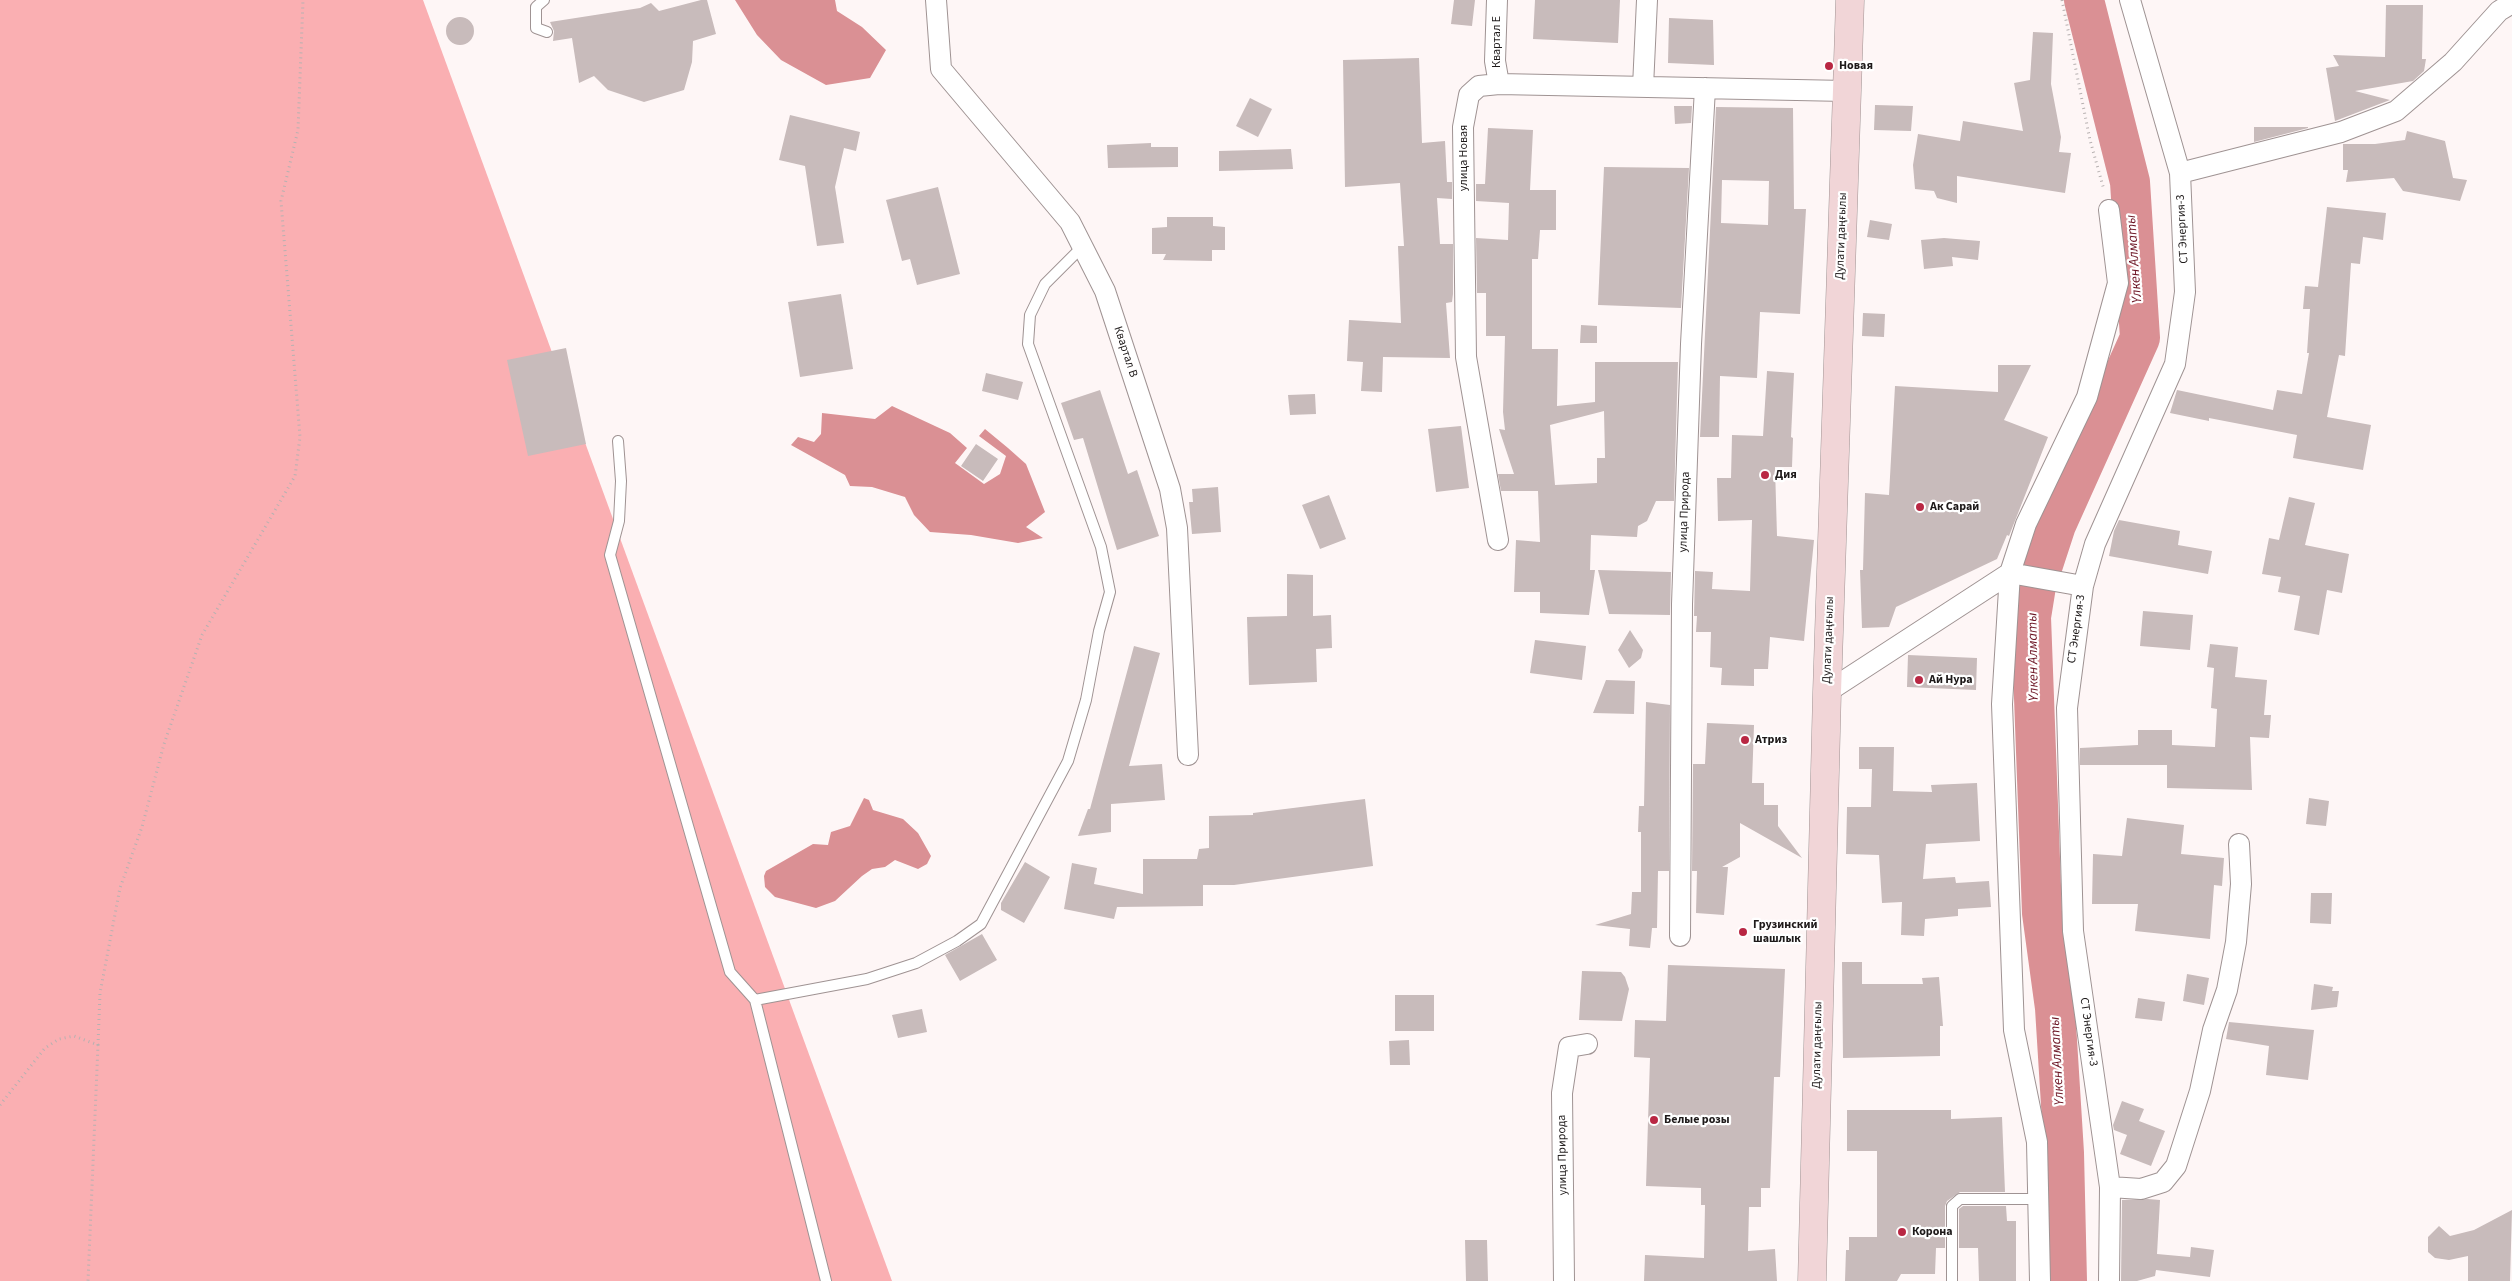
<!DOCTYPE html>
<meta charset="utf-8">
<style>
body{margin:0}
canvas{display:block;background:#fef6f6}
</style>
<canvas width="2512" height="1281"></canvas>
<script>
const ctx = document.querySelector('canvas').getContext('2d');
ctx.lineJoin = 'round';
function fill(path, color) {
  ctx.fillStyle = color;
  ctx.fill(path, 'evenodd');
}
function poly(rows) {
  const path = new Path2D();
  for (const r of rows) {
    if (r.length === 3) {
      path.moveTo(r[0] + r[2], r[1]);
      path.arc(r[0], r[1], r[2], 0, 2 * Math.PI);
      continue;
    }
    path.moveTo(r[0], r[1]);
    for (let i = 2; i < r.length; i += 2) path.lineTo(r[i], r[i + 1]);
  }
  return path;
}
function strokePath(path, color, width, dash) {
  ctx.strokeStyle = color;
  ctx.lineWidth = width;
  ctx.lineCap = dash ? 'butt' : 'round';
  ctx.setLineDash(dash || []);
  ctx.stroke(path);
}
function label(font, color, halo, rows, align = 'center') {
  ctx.font = font + ' "Source Sans 3",sans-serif';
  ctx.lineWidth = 4.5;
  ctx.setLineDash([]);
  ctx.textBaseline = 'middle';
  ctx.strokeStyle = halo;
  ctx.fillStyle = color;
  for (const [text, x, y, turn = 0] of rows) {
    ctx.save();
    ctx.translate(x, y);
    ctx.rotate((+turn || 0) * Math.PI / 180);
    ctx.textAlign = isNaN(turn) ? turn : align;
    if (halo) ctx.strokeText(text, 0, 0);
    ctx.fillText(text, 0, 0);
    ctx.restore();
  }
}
fill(poly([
 [0,0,423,0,892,1281,0,1281]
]), '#faafb2');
fill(poly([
 [735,0,835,0,837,11,862,27,886,50,870,78,826,85,781,60,757,35],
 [892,406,950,433,967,448,955,463,984,484,1000,474,1006,456,979,436,985,429,1008,448,1026,464,1045,512,1026,527,1043,538,1018,543,971,535,930,532,914,515,905,497,872,487,850,486,845,475,791,445,798,437,814,442,821,434,822,413,875,419],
 [864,798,869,800,873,810,903,819,918,833,931,856,927,864,918,869,895,860,885,867,872,869,862,876,835,901,816,908,775,897,765,887,764,876,766,871,813,844,828,845,831,832,850,826]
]), '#da9094');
strokePath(poly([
 [2067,1281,2064,1153,2055,1008,2042,913,2031,617,2036,586,2056,525,2140,338,2130,182,2084,0]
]), '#da9094', 40);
fill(poly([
 [701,0,707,0,716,34,693,41,692,62,684,90,644,102,608,90,594,76,579,83,572,38,553,41,554,31,550,22,640,8,651,3,659,11],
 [1454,0,1475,0,1472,26,1451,24],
 [1535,0,1620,0,1618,43,1533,39],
 [2386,5,2423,5,2422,59,2426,59,2424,71,2413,81,2355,91,2390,100,2335,121,2326,68,2339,66,2333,55,2385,57],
 [460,31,14],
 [1669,18,1713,20,1714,65,1668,63],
 [2033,32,2053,33,2051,84,2061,137,2059,152,2071,153,2065,193,1957,176,1957,203,1937,198,1934,191,1915,189,1913,165,1918,134,1960,141,1963,121,2023,131,2014,83,2030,80],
 [1419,58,1422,143,1445,141,1447,182,1452,182,1452,199,1437,198,1440,244,1453,244,1453,294,1452,302,1446,303,1450,358,1383,357,1382,392,1361,391,1363,362,1347,361,1349,320,1401,323,1398,246,1404,246,1400,183,1345,187,1343,60],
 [1250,98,1272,109,1258,137,1236,126],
 [1875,105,1913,106,1911,131,1874,130],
 [1674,106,1692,106,1691,123,1675,124],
 [1716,107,1793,108,1794,209,1806,209,1800,314,1760,312,1757,378,1720,376,1719,437,1700,437],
 [1722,180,1769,181,1768,225,1721,223],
 [790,115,860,132,856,151,844,148,835,187,844,243,817,246,805,166,779,160],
 [2254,127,2308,127,2308,128,2254,142],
 [1488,128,1533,130,1530,190,1556,190,1556,230,1540,230,1538,259,1532,259,1532,349,1558,349,1557,406,1595,402,1595,362,1678,362,1674,501,1656,501,1647,521,1638,526,1637,537,1591,535,1590,570,1595,570,1589,615,1540,613,1540,592,1514,592,1516,540,1540,542,1538,491,1501,491,1498,474,1514,474,1499,429,1505,430,1503,412,1505,336,1486,336,1486,293,1477,293,1476,238,1508,240,1509,203,1476,201,1476,184,1485,184],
 [1604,411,1605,458,1597,458,1597,483,1555,485,1550,425],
 [2407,131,2445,141,2453,178,2467,180,2460,201,2403,191,2394,178,2346,182,2348,170,2343,170,2343,144,2375,144,2405,140],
 [1151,143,1151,147,1178,147,1178,167,1108,168,1107,145],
 [1291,149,1293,169,1219,171,1219,151],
 [1604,167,1689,168,1681,308,1598,305],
 [938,187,960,274,917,285,910,259,902,261,886,200],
 [2327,207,2386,213,2383,240,2363,237,2360,264,2351,263,2345,356,2339,355,2327,417,2371,425,2363,470,2293,458,2297,435,2209,418,2209,421,2170,413,2177,390,2273,410,2277,390,2302,394,2309,353,2307,353,2310,309,2303,309,2305,286,2318,287],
 [1167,217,1213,217,1213,226,1225,227,1225,250,1212,250,1212,261,1163,260,1166,254,1152,254,1152,228,1167,227],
 [1870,220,1892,224,1889,240,1867,237],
 [1944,238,1980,241,1978,260,1952,257,1953,266,1924,269,1921,240],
 [841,294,853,369,800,377,788,302],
 [1863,313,1885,314,1884,337,1862,336],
 [1581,325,1597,326,1597,343,1580,343],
 [566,348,586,444,528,456,507,360],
 [1998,365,2031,365,2004,420,2048,437,2009,536,2007,535,1997,559,1896,607,1889,627,1862,628,1860,570,1863,570,1865,493,1889,495,1895,386,1998,392],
 [1767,371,1794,373,1791,437,1793,438,1792,467,1775,467,1777,536,1814,540,1804,641,1770,637,1768,669,1754,669,1754,686,1721,685,1722,668,1710,667,1711,632,1696,632,1697,616,1694,616,1695,571,1713,572,1712,589,1750,591,1752,520,1718,521,1717,478,1731,478,1732,435,1763,436],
 [986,373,1023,382,1018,400,982,391],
 [1100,390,1128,474,1137,470,1159,536,1117,550,1083,438,1074,440,1061,403],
 [1315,394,1316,414,1290,415,1288,395],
 [1461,426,1469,488,1436,492,1428,429],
 [976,444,998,459,983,481,961,466],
 [1218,487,1221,532,1192,534,1189,502,1193,502,1192,489],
 [1329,495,1346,539,1320,549,1302,505],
 [2289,497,2315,503,2305,545,2349,554,2342,593,2327,590,2319,635,2294,630,2300,596,2278,592,2281,577,2262,574,2269,538,2279,540],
 [2119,520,2180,531,2178,545,2212,551,2208,574,2109,556,2114,531],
 [1598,570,1671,572,1670,615,1609,614],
 [1287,574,1313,575,1313,616,1331,615,1332,648,1316,649,1317,682,1249,685,1247,617,1287,616],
 [2143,611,2193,615,2190,650,2140,646],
 [1630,630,1643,650,1641,658,1629,668,1618,650],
 [1535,640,1586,646,1582,680,1530,673],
 [2210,644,2238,647,2235,677,2267,680,2264,715,2271,715,2269,738,2250,737,2252,790,2167,788,2167,765,2080,765,2080,748,2138,745,2138,730,2172,730,2172,745,2215,747,2217,709,2211,708,2214,668,2207,667],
 [1134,646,1160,653,1129,766,1162,764,1165,800,1111,804,1111,832,1078,836,1088,809,1090,809],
 [1908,655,1977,658,1976,690,1907,687],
 [1606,680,1635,681,1634,714,1593,713],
 [1646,702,1670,705,1669,871,1658,871,1657,928,1652,928,1650,948,1629,946,1630,929,1595,925,1631,914,1632,892,1641,892,1641,832,1638,832,1639,806,1644,806],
 [1707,723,1754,725,1752,783,1764,783,1764,805,1778,805,1778,826,1802,858,1740,823,1740,857,1722,867,1728,867,1724,915,1696,913,1697,871,1692,871,1693,764,1705,764],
 [1859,747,1894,747,1893,791,1932,792,1931,785,1977,783,1980,841,1926,844,1923,879,1955,877,1956,883,1989,881,1991,907,1958,909,1958,916,1925,919,1924,936,1901,935,1902,902,1882,903,1879,855,1846,854,1847,807,1871,807,1872,769,1859,769],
 [2309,798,2329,801,2326,826,2306,824],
 [1365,799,1373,866,1234,885,1203,885,1203,906,1117,907,1114,919,1064,909,1072,863,1097,868,1094,884,1143,894,1143,859,1197,859,1199,849,1209,848,1209,816,1253,815,1253,813],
 [2127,818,2184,825,2181,854,2224,858,2222,886,2214,885,2210,939,2135,931,2138,904,2092,904,2093,854,2122,856],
 [1025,862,1050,877,1024,923,1001,910,1001,903],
 [2311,893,2332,893,2331,924,2310,923],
 [982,934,997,960,960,981,945,955],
 [1842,962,1862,962,1862,984,1923,984,1922,978,1939,977,1943,1026,1940,1026,1940,1056,1843,1058],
 [1668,965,1785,969,1780,1077,1774,1077,1770,1188,1761,1188,1761,1207,1749,1207,1748,1251,1775,1249,1777,1281,1644,1281,1645,1255,1704,1258,1705,1205,1701,1205,1701,1188,1646,1186,1650,1058,1634,1057,1635,1020,1666,1021],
 [1582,971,1621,972,1625,977,1629,989,1622,1021,1579,1020],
 [2187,974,2209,978,2204,1005,2183,1001],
 [2314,984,2333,987,2332,991,2339,991,2337,1007,2311,1010],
 [1395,995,1434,995,1434,1031,1395,1031],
 [2138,998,2165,1002,2162,1021,2135,1018],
 [922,1009,927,1032,898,1038,892,1015],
 [2229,1022,2314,1030,2308,1080,2266,1075,2269,1046,2226,1039],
 [1409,1040,1410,1065,1390,1065,1389,1041],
 [2122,1101,2144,1109,2139,1121,2165,1131,2151,1166,2120,1154,2127,1135,2114,1130,2113,1125],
 [1847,1110,1951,1110,1951,1119,2002,1117,2005,1192,1960,1192,1947,1201,1945,1206,1945,1248,1936,1248,1935,1274,1901,1274,1897,1281,1845,1281,1846,1250,1849,1250,1849,1237,1877,1237,1877,1151,1847,1151],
 [2148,1199,2160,1200,2157,1254,2190,1257,2191,1247,2214,1250,2210,1277,2156,1270,2155,1276,2137,1281,2121,1281,2122,1200],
 [1963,1206,2006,1206,2007,1221,2016,1221,2016,1281,1979,1281,1978,1248,1959,1248,1959,1209],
 [2512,1210,2510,1281,2468,1281,2468,1256,2449,1260,2435,1258,2428,1252,2428,1237,2439,1226,2450,1236,2474,1230],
 [1465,1240,1487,1240,1488,1281,1466,1281]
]), '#c8bbbb');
const service = poly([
 [544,0,536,7,536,28,547,32],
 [618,441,621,481,619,521,610,555,730,972,755,1000,826,1281],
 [755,1000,867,979,916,963,957,941,981,924,1068,761,1086,700,1099,631,1110,592,1101,547,1028,344,1030,315,1045,284,1083,246],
 [1952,1281,1952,1206,1960,1199,2038,1199]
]);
const minor = poly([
 [936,0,941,69,1070,222,1105,291,1170,489,1177,528,1188,755],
 [1497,0,1495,61,1499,84],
 [1643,87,1647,0],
 [2180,173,2341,132,2396,111,2453,62,2499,11,2512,3],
 [1498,540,1466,357,1463,127,1469,95,1479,86,1499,84,1846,91],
 [1827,692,2010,573,2083,586],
 [1680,936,1682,604,1691,344,1705,88],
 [2110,1187,2141,1189,2163,1182,2176,1166,2200,1091,2213,1030,2227,990,2236,942,2241,884,2239,844],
 [1564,1281,1562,1093,1569,1047,1587,1044],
 [2040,1281,2037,1142,2014,1030,2002,704,2010,573,2026,524,2087,397,2118,283,2109,210],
 [2109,1281,2110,1187,2073,931,2067,708,2083,586,2095,544,2175,364,2185,292,2180,173,2130,0]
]);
const secondary = poly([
 [1812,1281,1827,692,1850,0]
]);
strokePath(service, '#9f9393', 12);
strokePath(minor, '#9f9393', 22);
strokePath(secondary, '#9f9393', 29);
strokePath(poly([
 [2062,0,2090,140,2104,190],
 [98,1045,100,993,120,888,142,827,164,744,202,635,295,476,300,437,281,201,298,130,303,0],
 [0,1105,45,1048,59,1039,74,1036,98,1045,88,1281]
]), '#b7b1b1', 3, [1, 4]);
strokePath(service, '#fff', 10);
strokePath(minor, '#fff', 20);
strokePath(secondary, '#f1d5d7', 28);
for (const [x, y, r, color] of [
 [1829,66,5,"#b92743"],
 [1765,475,5,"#b92743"],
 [1920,507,5,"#b92743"],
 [1919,680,5,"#b92743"],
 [1745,740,5,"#b92743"],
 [1743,932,5,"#b92743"],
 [1654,1120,5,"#b92743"],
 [1902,1232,5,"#b92743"]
]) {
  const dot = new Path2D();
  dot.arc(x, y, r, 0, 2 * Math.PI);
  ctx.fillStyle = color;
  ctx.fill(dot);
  strokePath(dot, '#fff', 2);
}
label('12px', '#1e1a1a', '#fff', [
 ["Квартал Е",1497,42,-90],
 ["улица Новая",1464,158,-90],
 ["СТ Энергия-3",2183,229,-93],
 ["Дулати даңғылы",1842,236,-88],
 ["Квартал В",1125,352,72],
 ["улица Природа",1685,512,-88],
 ["СТ Энергия-3",2077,629,-82],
 ["Дулати даңғылы",1829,640,-88],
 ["СТ Энергия-3",2088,1032,82],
 ["Дулати даңғылы",1818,1045,-89],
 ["улица Природа",1563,1155,-91]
]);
label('bold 12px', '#1e1a1a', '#fff', [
 ["Новая",1839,66],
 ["Дия",1775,475],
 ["Ак Сарай",1930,507],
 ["Ай Нура",1929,680],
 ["Атриз",1755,740],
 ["Грузинский",1753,925],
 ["шашлык",1753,939],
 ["Белые розы",1664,1120],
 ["Корона",1912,1232]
], 'left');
label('italic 14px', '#6c1524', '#fff', [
 ["Үлкен Алматы",2135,259,-94],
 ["Үлкен Алматы",2034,657,-91],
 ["Үлкен Алматы",2058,1061,-93]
]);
</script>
